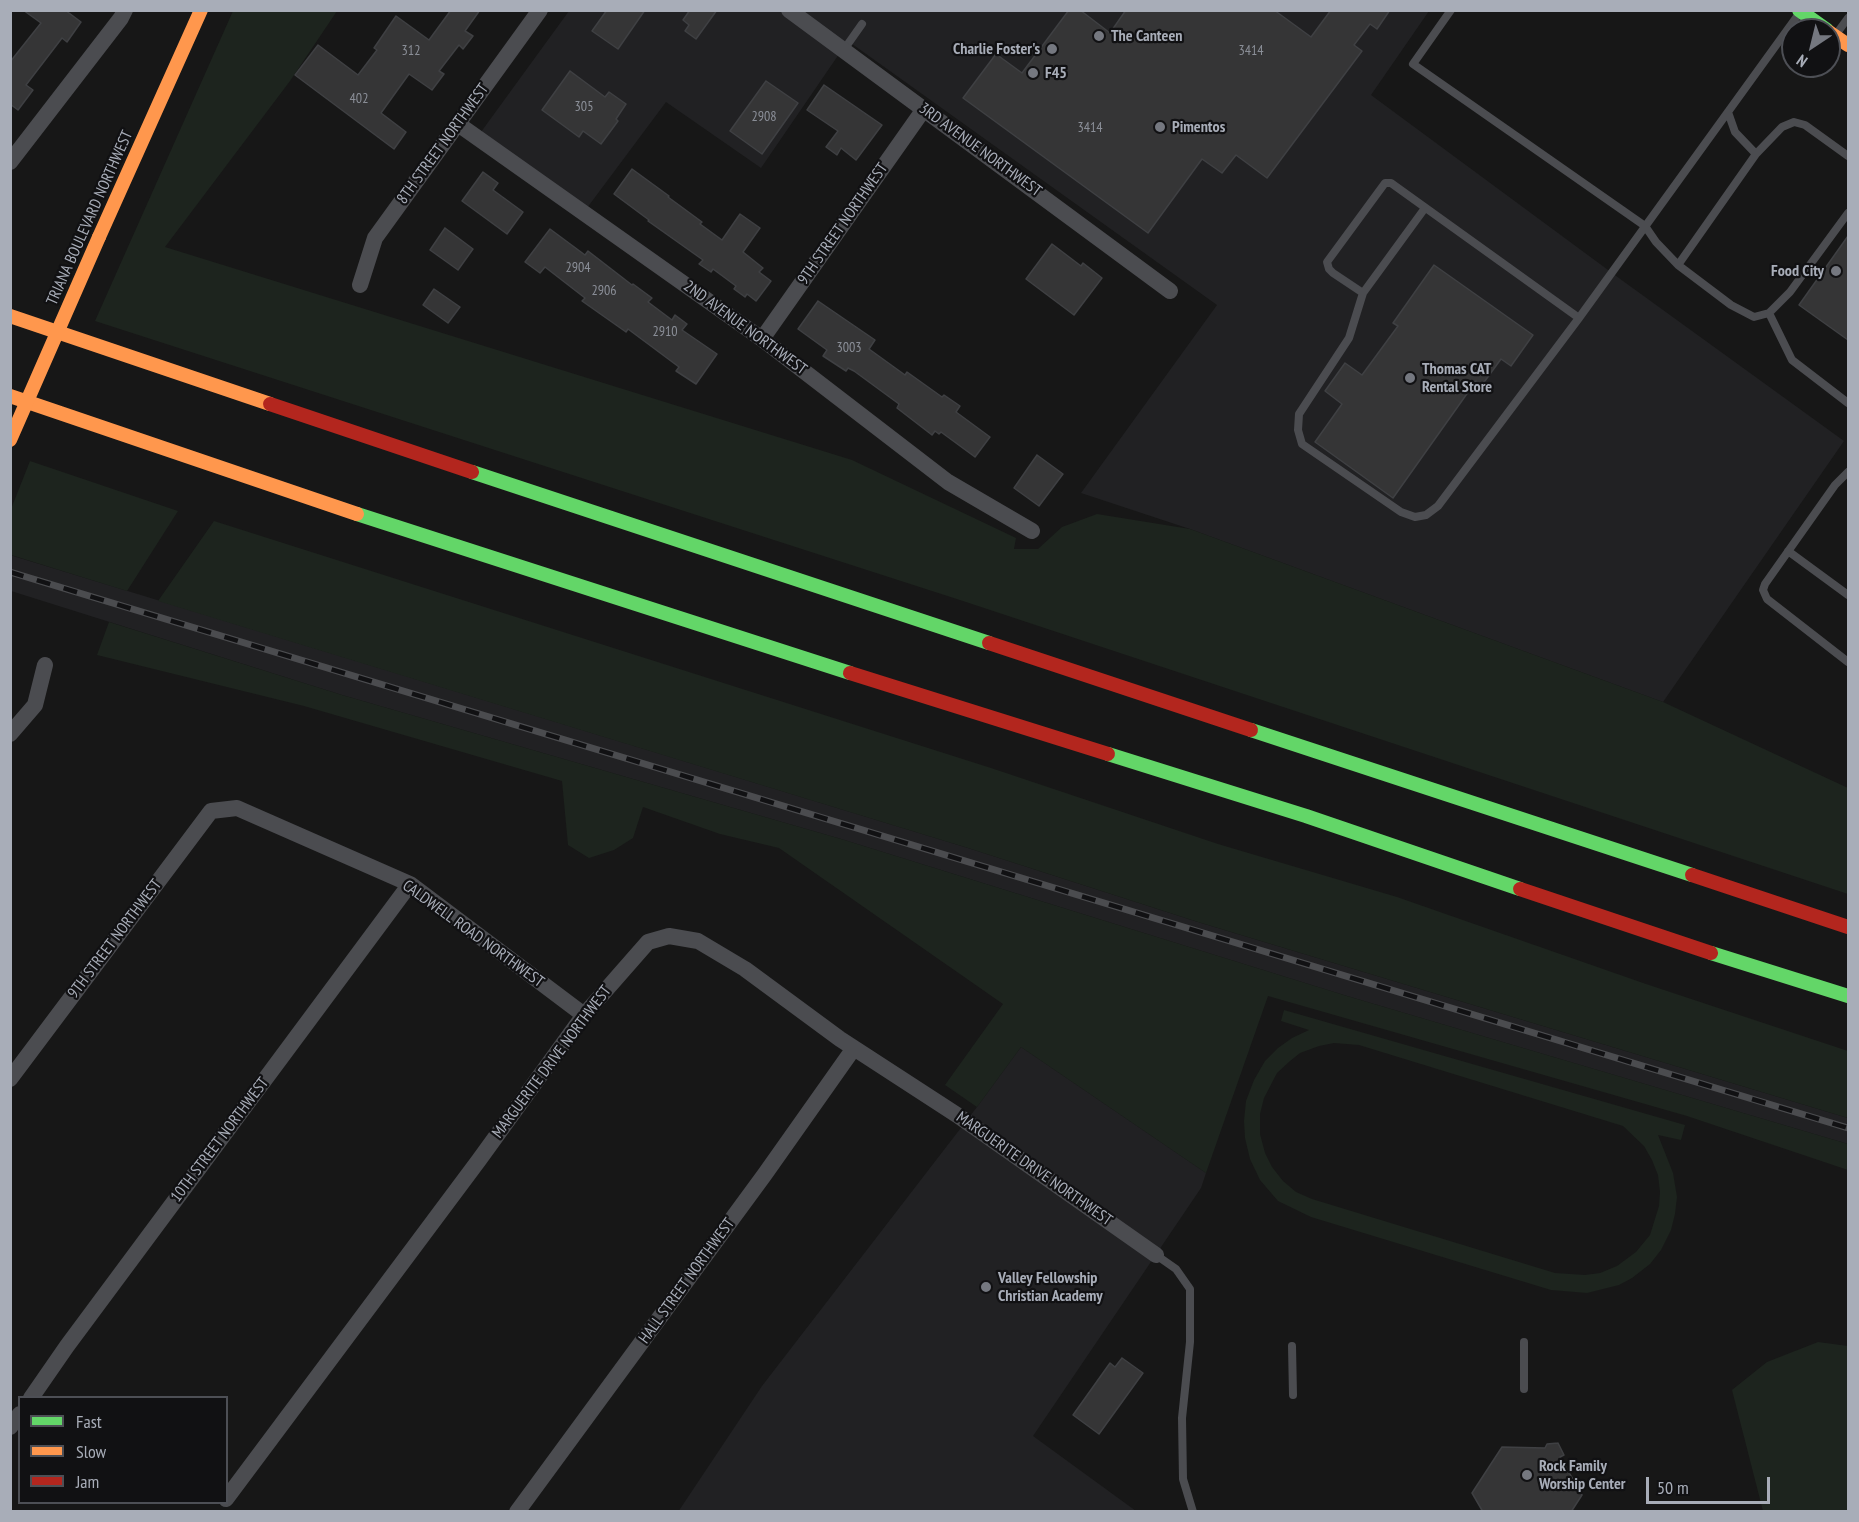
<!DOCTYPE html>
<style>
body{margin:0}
#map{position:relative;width:1859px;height:1522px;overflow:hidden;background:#171717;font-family:"PT Sans Narrow",sans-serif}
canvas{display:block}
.frame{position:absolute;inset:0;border:12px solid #a8adb8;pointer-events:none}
.legend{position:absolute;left:18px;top:1396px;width:210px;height:108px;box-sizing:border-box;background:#111113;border:2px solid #4d4f55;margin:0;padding:8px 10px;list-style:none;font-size:18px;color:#a8adb8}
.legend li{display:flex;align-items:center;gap:12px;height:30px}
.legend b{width:30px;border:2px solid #4d4f55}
.north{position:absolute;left:1781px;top:18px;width:60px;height:60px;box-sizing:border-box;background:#111113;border:2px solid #4d4f55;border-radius:50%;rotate:215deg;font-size:16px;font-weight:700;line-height:24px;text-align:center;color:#a8adb8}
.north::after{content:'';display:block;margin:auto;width:21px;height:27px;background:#757880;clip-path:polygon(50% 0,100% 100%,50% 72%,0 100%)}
.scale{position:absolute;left:1646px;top:1477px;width:124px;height:27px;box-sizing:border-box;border:3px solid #a8adb8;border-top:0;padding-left:8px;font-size:18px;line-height:21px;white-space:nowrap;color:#a8adb8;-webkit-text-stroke:4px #111113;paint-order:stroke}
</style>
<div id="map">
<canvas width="1859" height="1522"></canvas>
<div class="frame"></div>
<ul class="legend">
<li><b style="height:8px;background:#63d668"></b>Fast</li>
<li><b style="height:8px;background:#ff974d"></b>Slow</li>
<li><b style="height:8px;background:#b3261e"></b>Jam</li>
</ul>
<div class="north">N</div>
<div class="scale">50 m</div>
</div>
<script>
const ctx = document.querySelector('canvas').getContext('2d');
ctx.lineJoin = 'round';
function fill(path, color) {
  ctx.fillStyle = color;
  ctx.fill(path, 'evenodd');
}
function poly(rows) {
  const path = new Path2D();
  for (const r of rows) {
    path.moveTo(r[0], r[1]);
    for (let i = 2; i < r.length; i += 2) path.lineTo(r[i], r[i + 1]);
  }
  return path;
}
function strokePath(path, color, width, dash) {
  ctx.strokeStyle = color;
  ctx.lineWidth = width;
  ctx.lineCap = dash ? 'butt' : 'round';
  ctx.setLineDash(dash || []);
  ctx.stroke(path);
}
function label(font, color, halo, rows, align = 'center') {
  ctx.font = font + ' "PT Sans Narrow",sans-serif';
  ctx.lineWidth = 4.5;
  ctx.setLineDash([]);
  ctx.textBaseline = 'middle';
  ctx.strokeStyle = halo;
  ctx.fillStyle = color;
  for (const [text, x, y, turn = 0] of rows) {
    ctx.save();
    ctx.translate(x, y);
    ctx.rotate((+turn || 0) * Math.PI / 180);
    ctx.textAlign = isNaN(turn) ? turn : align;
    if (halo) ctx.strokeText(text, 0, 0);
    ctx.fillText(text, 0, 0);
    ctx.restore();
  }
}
fill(poly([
 [569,11,1429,11,1371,95,1623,281,1844,441,1663,702,1190,529,1081,493,1217,305,848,41,761,168,666,102,587,208,481,132],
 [10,555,968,848,1198,922,1848,1118,1848,1144,1347,996,841,839,342,695,11,591],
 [1021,1047,1206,1173,1201,1188,1033,1436,1136,1511,678,1512,762,1386,977,1107]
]), '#212123');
fill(poly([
 [233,11,337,11,290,81,165,247,852,460,1016,538,1014,549,1038,549,1062,527,1097,514,1190,529,1663,702,1848,788,1848,894,963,601,95,321],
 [30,461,178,511,127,591,11,555,11,509],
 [214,521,991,768,1218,844,1397,897,1646,984,1848,1051,1848,1118,1198,922,968,848,158,601],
 [109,622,342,695,841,839,1347,996,1848,1144,1848,1170,1687,1116,1268,996,1206,1173,1021,1047,977,1107,945,1085,1003,1004,779,848,720,834,643,807,633,838,614,850,589,858,568,845,562,781,304,706,97,655],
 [1284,1010,1685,1125,1681,1140,1658,1135,1673,1173,1677,1197,1675,1214,1671,1230,1661,1250,1650,1264,1632,1278,1619,1285,1587,1293,1551,1290,1311,1217,1278,1201,1260,1180,1250,1159,1245,1138,1244,1121,1246,1101,1254,1080,1265,1061,1278,1048,1292,1038,1309,1030,1281,1021],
 [1334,1043,1359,1045,1623,1126,1644,1146,1652,1160,1658,1175,1660,1192,1659,1206,1650,1235,1636,1252,1617,1266,1600,1273,1585,1275,1555,1273,1312,1199,1296,1192,1283,1181,1272,1167,1265,1153,1260,1134,1260,1114,1264,1098,1277,1073,1290,1061,1300,1053,1319,1046],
 [1818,1342,1848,1346,1848,1511,1763,1511,1732,1390,1767,1362]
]), '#1d241e');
const building = poly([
 [23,10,65,10,81,22,67,42,62,38,26,85,33,90,18,110,10,104,10,62,41,23,23,10],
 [451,10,480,10,465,31,473,36,463,49,459,45,439,71,444,74,432,90,409,74,381,113,406,132,394,149,295,75,318,45,358,75,377,50,374,48,396,16,429,40,451,10],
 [607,10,645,10,618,49,592,31,607,10],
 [690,10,717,10,696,39,685,31,689,25,683,20,690,10],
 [1069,10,1080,10,1110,33,1126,10,1274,10,1311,37,1331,10,1390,10,1377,29,1370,24,1354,45,1362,51,1267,178,1236,155,1222,173,1202,159,1148,233,963,98,996,54,1022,73,1069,10],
 [570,71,605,97,609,92,626,104,616,119,618,121,601,144,583,131,579,137,542,110,570,71],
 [766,81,798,103,762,154,730,131,766,81],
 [824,85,882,125,856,160,841,148,837,155,826,147,838,131,807,110,824,85],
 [632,169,669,196,668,197,702,222,700,224,722,240,740,214,760,228,743,252,763,268,759,272,771,281,756,301,747,294,745,297,734,289,736,286,713,269,711,272,699,264,703,260,648,221,649,220,614,194,632,169],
 [483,172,498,183,493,190,523,212,507,234,462,201,483,172],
 [445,228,473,249,458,270,430,250,445,228],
 [550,229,585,255,588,251,632,285,633,284,652,298,648,302,672,320,675,315,687,324,682,330,717,354,696,384,676,371,679,367,628,329,626,332,582,301,585,298,545,267,540,273,525,262,550,229],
 [1848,236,1848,340,1799,305,1848,236],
 [1052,244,1081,266,1083,263,1102,278,1074,315,1026,279,1052,244],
 [1434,265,1533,335,1511,366,1501,359,1482,385,1476,381,1393,498,1315,442,1342,404,1325,391,1345,363,1362,375,1398,326,1393,323,1434,265],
 [434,289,460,307,448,323,423,305,434,289],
 [818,301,875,340,869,349,905,375,907,372,942,397,944,395,960,406,956,412,990,437,975,457,941,432,939,434,935,431,932,435,897,408,899,404,854,371,848,368,846,371,823,356,827,350,798,329,818,301],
 [1037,455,1063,474,1039,506,1014,488,1037,455],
 [1122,1358,1143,1373,1099,1434,1073,1415,1110,1363,1115,1367,1122,1358],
 [1558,1443,1564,1455,1560,1457,1582,1495,1571,1512,1483,1512,1472,1493,1502,1447,1545,1448,1547,1444,1558,1443]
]);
fill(building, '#353536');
strokePath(building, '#3f4043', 1.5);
strokePath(poly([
 [1451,10,1413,64,1645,226,1656,242,1678,265,1731,305,1754,317,1769,313,1790,292,1848,213],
 [1837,33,1848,18],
 [843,51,862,24],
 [1728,112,1735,132,1756,154],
 [1425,208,1363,293,1349,338,1299,414,1298,430,1302,444,1401,512,1415,517,1426,515,1438,506,1579,318,1798,15],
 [1678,265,1756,154,1782,127,1794,122,1805,125,1848,156],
 [1363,293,1333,273,1329,269,1327,262,1385,183,1391,183,1579,318],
 [1769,313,1792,360,1848,403],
 [1848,472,1835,485,1765,584,1763,590,1767,599,1848,662],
 [1788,551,1848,595],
 [1156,1255,1176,1269,1190,1289,1190,1342,1182,1418,1183,1479,1193,1512],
 [1292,1346,1293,1395],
 [1524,1389,1524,1342]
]), '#4b4c50', 8);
strokePath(poly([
 [789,10,1170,291],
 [458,124,762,339,948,482,1032,531],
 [10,162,121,18,125,10],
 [360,285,375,238,540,10],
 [762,339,924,109],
 [10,734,35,705,45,665],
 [10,1079,211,811,237,808,410,884,584,1015],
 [31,1398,67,1346,410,884],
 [10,1427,20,1414],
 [226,1499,479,1160,584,1015,648,942,669,936,698,941,745,969,840,1039,957,1115,1156,1255],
 [517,1512,765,1174,854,1048]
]), '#4b4c50', 16);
strokePath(poly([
 [1799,10,1827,30],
 [472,472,989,643],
 [357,514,850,673],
 [1251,730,1692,875],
 [1108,754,1306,816,1520,889],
 [1711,953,1848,996]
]), '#63d668', 14);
strokePath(poly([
 [1829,32,1848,45],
 [99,237,201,10],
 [10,316,270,404],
 [10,396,357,514]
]), '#ff974d', 14);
strokePath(poly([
 [270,404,472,472],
 [989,643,1251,730],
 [850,673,1108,754],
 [1692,875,1848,927],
 [1520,889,1711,953]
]), '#b3261e', 14);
const rail = poly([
 [10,572,1848,1128]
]);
strokePath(rail, '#4b4c4f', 7);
strokePath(rail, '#111113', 4.5, [14]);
strokePath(poly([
 [10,440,99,237]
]), '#ff974d', 14);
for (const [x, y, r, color] of [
 [1099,36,6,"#757880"],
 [1052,49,6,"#757880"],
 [1033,73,6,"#757880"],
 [1160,127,6,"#757880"],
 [1836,271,6,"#757880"],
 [1410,378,6,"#757880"],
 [986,1287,6,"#757880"],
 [1527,1475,6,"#757880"]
]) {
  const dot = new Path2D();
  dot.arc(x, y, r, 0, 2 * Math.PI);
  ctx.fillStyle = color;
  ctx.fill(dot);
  strokePath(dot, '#111113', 2);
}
label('14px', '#8b8f98', null, [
 ["312",411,51],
 ["3414",1251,51],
 ["402",359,99],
 ["305",584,107],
 ["2908",764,117],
 ["3414",1090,128],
 ["2904",578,268],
 ["2906",604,291],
 ["2910",665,332],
 ["3003",849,348]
]);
label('bold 16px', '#a8adb8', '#111113', [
 ["The Canteen",1111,36],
 ["Charlie Foster's",1040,49,"right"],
 ["F45",1045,73],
 ["Pimentos",1172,127],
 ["Food City",1824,271,"right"],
 ["Thomas CAT",1422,369],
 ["Rental Store",1422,387],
 ["Valley Fellowship",998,1278],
 ["Christian Academy",998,1296],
 ["Rock Family",1539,1466],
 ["Worship Center",1539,1484]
], 'left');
label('16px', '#a8adb8', '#111113', [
 ["8TH STREET NORTHWEST",443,144,-54],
 ["3RD AVENUE NORTHWEST",980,150,36],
 ["TRIANA BOULEVARD NORTHWEST",90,218,-66],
 ["9TH STREET NORTHWEST",843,224,-55],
 ["2ND AVENUE NORTHWEST",745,328,36],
 ["CALDWELL ROAD NORTHWEST",473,934,36],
 ["9TH STREET NORTHWEST",115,939,-53],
 ["MARGUERITE DRIVE NORTHWEST",552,1062,-53],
 ["10TH STREET NORTHWEST",220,1140,-53],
 ["MARGUERITE DRIVE NORTHWEST",1034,1169,35],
 ["HALL STREET NORTHWEST",687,1281,-54]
]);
</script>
